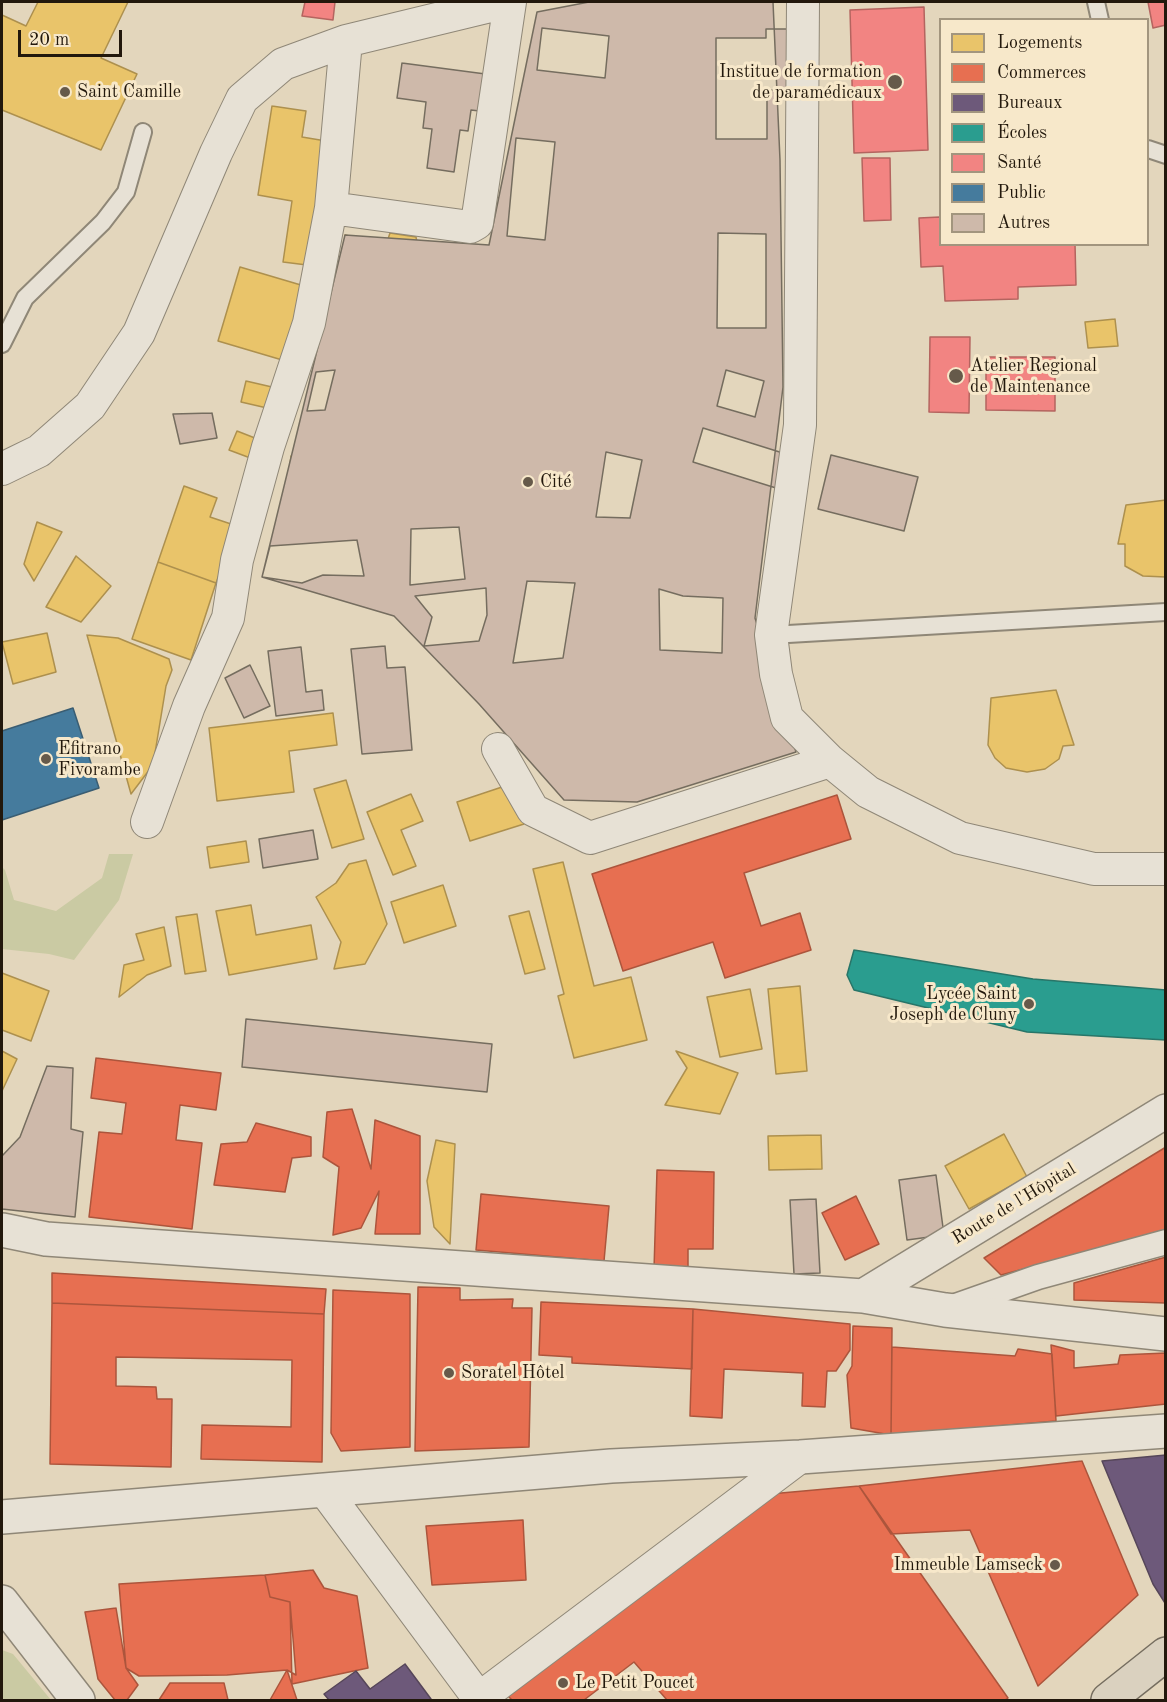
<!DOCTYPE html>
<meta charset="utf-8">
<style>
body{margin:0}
#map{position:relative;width:1167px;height:1702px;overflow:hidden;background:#e3d6bc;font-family:"Old Standard TT",serif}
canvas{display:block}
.frame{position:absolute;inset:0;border:3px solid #22180c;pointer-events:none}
.legend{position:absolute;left:939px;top:18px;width:210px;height:228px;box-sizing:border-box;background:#f7e8ca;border:2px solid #a2957e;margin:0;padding:8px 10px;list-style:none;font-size:18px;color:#22180c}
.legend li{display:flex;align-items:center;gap:12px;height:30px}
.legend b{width:30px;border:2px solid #a2957e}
.scale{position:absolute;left:18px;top:30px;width:104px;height:27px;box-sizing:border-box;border:3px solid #22180c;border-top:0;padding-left:8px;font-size:18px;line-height:21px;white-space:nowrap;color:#22180c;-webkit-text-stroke:4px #f7e8ca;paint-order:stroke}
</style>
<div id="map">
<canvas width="1167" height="1702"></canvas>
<div class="frame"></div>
<ul class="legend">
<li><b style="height:16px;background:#e9c46a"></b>Logements</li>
<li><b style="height:16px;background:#e76f51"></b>Commerces</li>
<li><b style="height:16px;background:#6d597a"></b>Bureaux</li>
<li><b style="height:16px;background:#2a9d8f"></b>Écoles</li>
<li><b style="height:16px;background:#f28482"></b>Santé</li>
<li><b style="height:16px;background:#457b9d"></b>Public</li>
<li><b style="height:16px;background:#ceb9aa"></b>Autres</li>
</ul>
<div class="scale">20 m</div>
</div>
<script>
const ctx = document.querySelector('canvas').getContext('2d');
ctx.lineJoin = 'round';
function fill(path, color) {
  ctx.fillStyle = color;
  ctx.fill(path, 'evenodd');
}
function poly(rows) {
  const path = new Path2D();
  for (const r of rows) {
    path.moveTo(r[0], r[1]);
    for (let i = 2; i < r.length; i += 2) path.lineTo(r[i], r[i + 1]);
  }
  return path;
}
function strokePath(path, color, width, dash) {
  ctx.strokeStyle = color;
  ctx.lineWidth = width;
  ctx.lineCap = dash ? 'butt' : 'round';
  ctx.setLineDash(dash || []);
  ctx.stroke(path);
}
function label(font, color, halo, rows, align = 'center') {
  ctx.font = font + ' "Old Standard TT",serif';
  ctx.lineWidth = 6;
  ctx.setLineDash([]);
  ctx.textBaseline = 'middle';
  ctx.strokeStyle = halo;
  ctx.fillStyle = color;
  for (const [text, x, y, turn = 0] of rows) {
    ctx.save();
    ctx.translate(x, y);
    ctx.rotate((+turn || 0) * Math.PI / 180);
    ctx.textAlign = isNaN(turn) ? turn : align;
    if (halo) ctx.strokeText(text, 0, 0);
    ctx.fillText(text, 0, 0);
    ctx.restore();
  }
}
fill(poly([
 [109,854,133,854,119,900,74,960,49,954,2,949,2,867,5,870,14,900,56,911,102,878],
 [2,1650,13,1654,51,1700,2,1700]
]), '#cacaa3');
const homes = poly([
 [38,2,128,2,101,58,137,74,101,150,2,110,2,15,26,26,38,2],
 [643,2,677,2,676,13,642,10,643,2],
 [272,106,306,111,302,137,326,141,307,265,283,262,292,201,258,195,272,106],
 [390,233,416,237,419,254,415,301,364,303,357,286,336,284,345,259,345,235,386,245,390,233],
 [240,267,311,288,289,362,218,341,240,267],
 [398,313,433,329,418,353,385,339,398,313],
 [1115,319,1118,346,1088,348,1085,322,1115,319],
 [246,381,272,387,267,408,241,402,246,381],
 [431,393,441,400,435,416,492,438,494,451,484,458,447,449,442,464,412,455,431,393],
 [237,431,260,440,253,459,229,450,237,431],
 [324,450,343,450,341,473,323,470,324,450],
 [357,451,382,462,391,523,367,529,367,485,350,481,357,451],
 [308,455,306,477,289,473,291,456,308,455],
 [499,468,499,496,481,496,480,469,499,468],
 [551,471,591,475,593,488,583,499,551,499,551,471],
 [184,486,217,498,210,517,237,526,216,583,158,562,184,486],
 [341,496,341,523,307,522,314,501,341,496],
 [1166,500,1166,577,1143,576,1125,566,1125,544,1118,544,1126,505,1166,500],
 [37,522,62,532,34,581,24,564,37,522],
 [76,556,111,586,81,622,46,607,76,556],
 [158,562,216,583,191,660,132,639,158,562],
 [47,633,56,672,13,684,2,642,47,633],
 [87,635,118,638,169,659,172,670,166,686,153,765,131,794,87,635],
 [619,668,620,711,580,711,579,669,619,668],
 [747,668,780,745,685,785,637,714,747,668],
 [1056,690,1074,745,1063,746,1059,759,1045,769,1027,772,1006,768,995,758,988,745,991,698,1056,690],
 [333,713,337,745,289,751,294,792,217,801,209,728,333,713],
 [346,780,364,839,332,848,314,789,346,780],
 [511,784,524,824,470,841,457,802,511,784],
 [411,794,423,821,401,830,416,866,393,875,367,812,411,794],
 [246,841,249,862,210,868,207,847,246,841],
 [366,860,387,924,365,964,334,969,341,942,316,897,336,883,349,864,366,860],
 [563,862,594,986,631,977,647,1040,574,1058,558,996,564,994,533,869,563,862],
 [443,885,456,926,404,943,391,902,443,885],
 [251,905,256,935,311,925,317,959,229,975,216,911,251,905],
 [529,911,545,969,525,974,509,916,529,911],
 [197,914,206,971,185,974,176,917,197,914],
 [164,927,171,966,147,975,119,997,124,965,144,960,136,934,164,927],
 [2,973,49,991,31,1041,2,1030,2,973],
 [800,986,807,1071,776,1074,768,989,800,986],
 [750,989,762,1049,720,1057,707,997,750,989],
 [2,1051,17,1059,2,1091,2,1051],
 [676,1051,738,1073,720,1114,665,1105,687,1068,676,1051],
 [1004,1134,1027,1177,969,1209,945,1166,1004,1134],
 [821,1135,822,1169,769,1170,768,1136,821,1135],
 [436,1140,455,1144,450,1244,434,1227,427,1181,436,1140]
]);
fill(homes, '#e9c46a');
strokePath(homes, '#ad904e', 1.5);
const shops = poly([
 [837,795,851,839,744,873,761,926,800,913,811,950,725,978,713,942,623,971,592,874,837,795],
 [96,1058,221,1073,216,1110,180,1105,176,1140,202,1143,192,1229,89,1217,99,1132,122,1134,126,1103,91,1098,96,1058],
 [352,1109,371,1169,375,1120,420,1136,420,1234,375,1234,379,1191,361,1228,333,1235,339,1167,323,1157,327,1112,352,1109],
 [256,1123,311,1137,311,1156,292,1158,285,1192,214,1185,221,1144,247,1142,256,1123],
 [1166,1147,1166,1231,1001,1275,984,1258,1166,1147],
 [657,1170,714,1172,713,1249,688,1249,688,1270,654,1269,657,1170],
 [481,1194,609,1206,604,1261,476,1250,481,1194],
 [856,1196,879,1244,845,1260,822,1213,856,1196],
 [1166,1257,1166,1303,1074,1300,1074,1283,1166,1257],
 [52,1273,326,1289,324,1314,52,1303,52,1273],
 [418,1287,460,1288,460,1300,513,1299,512,1308,532,1308,529,1447,415,1451,418,1287],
 [333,1290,410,1294,410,1447,341,1451,331,1433,333,1290],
 [541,1302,693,1309,692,1369,572,1363,572,1357,539,1355,541,1302],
 [52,1303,324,1314,322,1462,201,1459,202,1425,291,1427,292,1360,116,1357,116,1386,156,1387,157,1399,172,1399,171,1467,50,1464,52,1303],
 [693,1309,850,1324,850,1350,836,1371,827,1371,825,1407,802,1406,803,1373,724,1369,722,1418,690,1416,693,1309],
 [853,1326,892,1328,891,1435,851,1428,847,1375,852,1366,853,1326],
 [1051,1345,1074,1351,1074,1368,1118,1364,1120,1355,1166,1353,1166,1404,1056,1416,1051,1345],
 [892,1347,1015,1356,1018,1349,1052,1354,1056,1421,891,1435,892,1347],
 [1082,1461,1138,1595,1038,1686,970,1530,891,1534,859,1486,1082,1461],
 [859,1486,1008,1698,1005,1700,667,1700,634,1662,584,1700,512,1700,507,1695,770,1494,859,1486],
 [523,1520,526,1580,432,1585,426,1526,523,1520],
 [313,1570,324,1588,357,1596,368,1668,292,1684,290,1602,270,1597,265,1575,313,1570],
 [265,1575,270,1597,290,1602,296,1675,287,1670,227,1675,139,1676,126,1668,119,1584,265,1575],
 [116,1608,126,1668,138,1685,127,1700,115,1700,98,1679,85,1612,116,1608],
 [287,1670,297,1700,270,1700,287,1670],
 [170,1683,224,1683,228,1700,159,1700,170,1683]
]);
fill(shops, '#e76f51');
strokePath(shops, '#ac553c', 1.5);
const offices = poly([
 [1166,1455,1166,1602,1165,1603,1153,1584,1102,1461,1166,1455],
 [405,1664,431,1699,428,1700,329,1700,324,1694,356,1671,370,1689,405,1664]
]);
fill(offices, '#6d597a');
strokePath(offices, '#564659', 1.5);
const schools = poly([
 [854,950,1033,979,1166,990,1166,1040,1027,1032,854,990,847,975,854,950]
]);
fill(schools, '#2a9d8f');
strokePath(schools, '#287568', 1.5);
const health = poly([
 [305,2,335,2,333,20,302,16,305,2],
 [1148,2,1166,2,1166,25,1153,28,1148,2],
 [924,7,928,150,854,153,850,10,924,7],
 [862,158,890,158,891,220,864,221,862,158],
 [940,217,940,244,1075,244,1076,285,1018,287,1018,299,945,301,943,266,921,267,919,218,940,217],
 [930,337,970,337,969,413,929,412,930,337],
 [986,357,1055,357,1055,411,986,410,986,357]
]);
fill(health, '#f28482');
strokePath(health, '#b4645f', 1.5);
const public = poly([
 [73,708,99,788,2,820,2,731,73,708]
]);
fill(public, '#457b9d');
strokePath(public, '#3a5d72', 1.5);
const building = poly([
 [589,2,773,2,780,160,783,387,755,618,796,752,637,802,564,800,479,704,394,616,262,577,345,235,489,245,537,12,589,2],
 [542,28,609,36,605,78,537,70,542,28],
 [766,29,788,29,788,90,767,90,767,139,716,139,716,38,766,38,766,29],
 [402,63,493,75,488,112,471,110,468,131,460,130,454,172,427,168,432,129,423,128,426,102,397,98,402,63],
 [516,138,555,142,545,240,507,236,516,138],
 [718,233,766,234,766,328,717,328,718,233],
 [335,370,325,410,307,411,316,372,335,370],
 [726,370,764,381,755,417,717,406,726,370],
 [212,413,217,438,180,444,173,414,212,413],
 [703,428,786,454,776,488,693,462,703,428],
 [606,452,642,460,630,518,596,517,606,452],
 [831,455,918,477,904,531,818,509,831,455],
 [459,527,465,579,410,585,411,529,459,527],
 [357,540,364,576,323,575,302,583,262,577,270,546,357,540],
 [527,581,575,583,563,658,513,663,527,581],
 [486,588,487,615,479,641,424,646,432,617,415,596,486,588],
 [659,589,683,596,723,598,722,653,660,650,659,589],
 [385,646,387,668,405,667,412,750,362,754,351,649,385,646],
 [301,647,306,692,322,690,324,710,276,716,268,651,301,647],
 [250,665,270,706,244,718,225,678,250,665],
 [313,830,318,859,263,868,259,839,313,830],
 [246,1019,492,1044,487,1092,242,1067,246,1019],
 [47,1066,73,1068,71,1129,83,1132,75,1217,2,1209,2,1156,20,1137,47,1066],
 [936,1175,944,1235,907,1240,899,1180,936,1175],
 [816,1199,820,1273,794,1274,790,1200,816,1199]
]);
fill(building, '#ceb9aa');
strokePath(building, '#756d5f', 1.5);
const service = poly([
 [1096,2,1100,20],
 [1148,149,1166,155],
 [2,344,25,298,103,222,126,192,143,132],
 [771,635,1166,612]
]);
const pedestrian = poly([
 [950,1308,1038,1277,1166,1242]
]);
const minor = poly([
 [803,2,800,425,771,635,776,674,787,718,830,761,868,792,960,838,1094,869,1166,869],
 [331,208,470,227,477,223,510,2],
 [2,469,39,451,90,406,139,333,216,153,242,99,283,64,346,41,507,2],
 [498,749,533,810,590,838,830,761],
 [147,822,189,706,228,618,237,560,268,447,309,323,331,208,346,41],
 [325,1491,480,1700],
 [477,1700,800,1457]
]);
const tertiary = poly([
 [2,1230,46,1239,863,1296,945,1310,1166,1334],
 [863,1296,1166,1111],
 [2,1517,611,1466,800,1457,1166,1431],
 [2,1602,78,1700]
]);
const primary = poly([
 [1108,1700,1166,1654]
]);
strokePath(service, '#8f8777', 20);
strokePath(pedestrian, '#8f8777', 27);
strokePath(minor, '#8f8777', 34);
strokePath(tertiary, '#8f8777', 36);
strokePath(primary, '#756d5f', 36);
strokePath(service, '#e7e1d5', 16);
strokePath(pedestrian, '#e7e1d5', 24);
strokePath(minor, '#e7e1d5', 32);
strokePath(tertiary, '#e7e1d5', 33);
strokePath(primary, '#dad1bf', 33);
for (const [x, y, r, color] of [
 [895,82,8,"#665a4a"],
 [65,92,6,"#665a4a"],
 [956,376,8,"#665a4a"],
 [528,482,6,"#665a4a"],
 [46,759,6,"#665a4a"],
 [1029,1004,6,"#665a4a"],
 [449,1373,6,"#665a4a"],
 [1055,1565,6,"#665a4a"],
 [563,1683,6,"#665a4a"]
]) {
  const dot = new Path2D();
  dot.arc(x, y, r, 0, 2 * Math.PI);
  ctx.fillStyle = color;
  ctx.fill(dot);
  strokePath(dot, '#f7e8ca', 2);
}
label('18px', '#22180c', '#f7e8ca', [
 ["Institue de formation",882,72,"right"],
 ["de paramédicaux",882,93,"right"],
 ["Saint Camille",77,92],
 ["Atelier Regional",970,366],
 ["de Maintenance",970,387],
 ["Cité",540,482],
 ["Efitrano",58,749],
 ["Fivorambe",58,770],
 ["Lycée Saint",1017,994,"right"],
 ["Joseph de Cluny",1017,1015,"right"],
 ["Soratel Hôtel",461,1373],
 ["Immeuble Lamseck",1043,1565,"right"],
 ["Le Petit Poucet",575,1683]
], 'left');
label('18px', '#22180c', '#f7e8ca', [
 ["Route de l'Hôpital",1014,1204,-31]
]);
</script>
